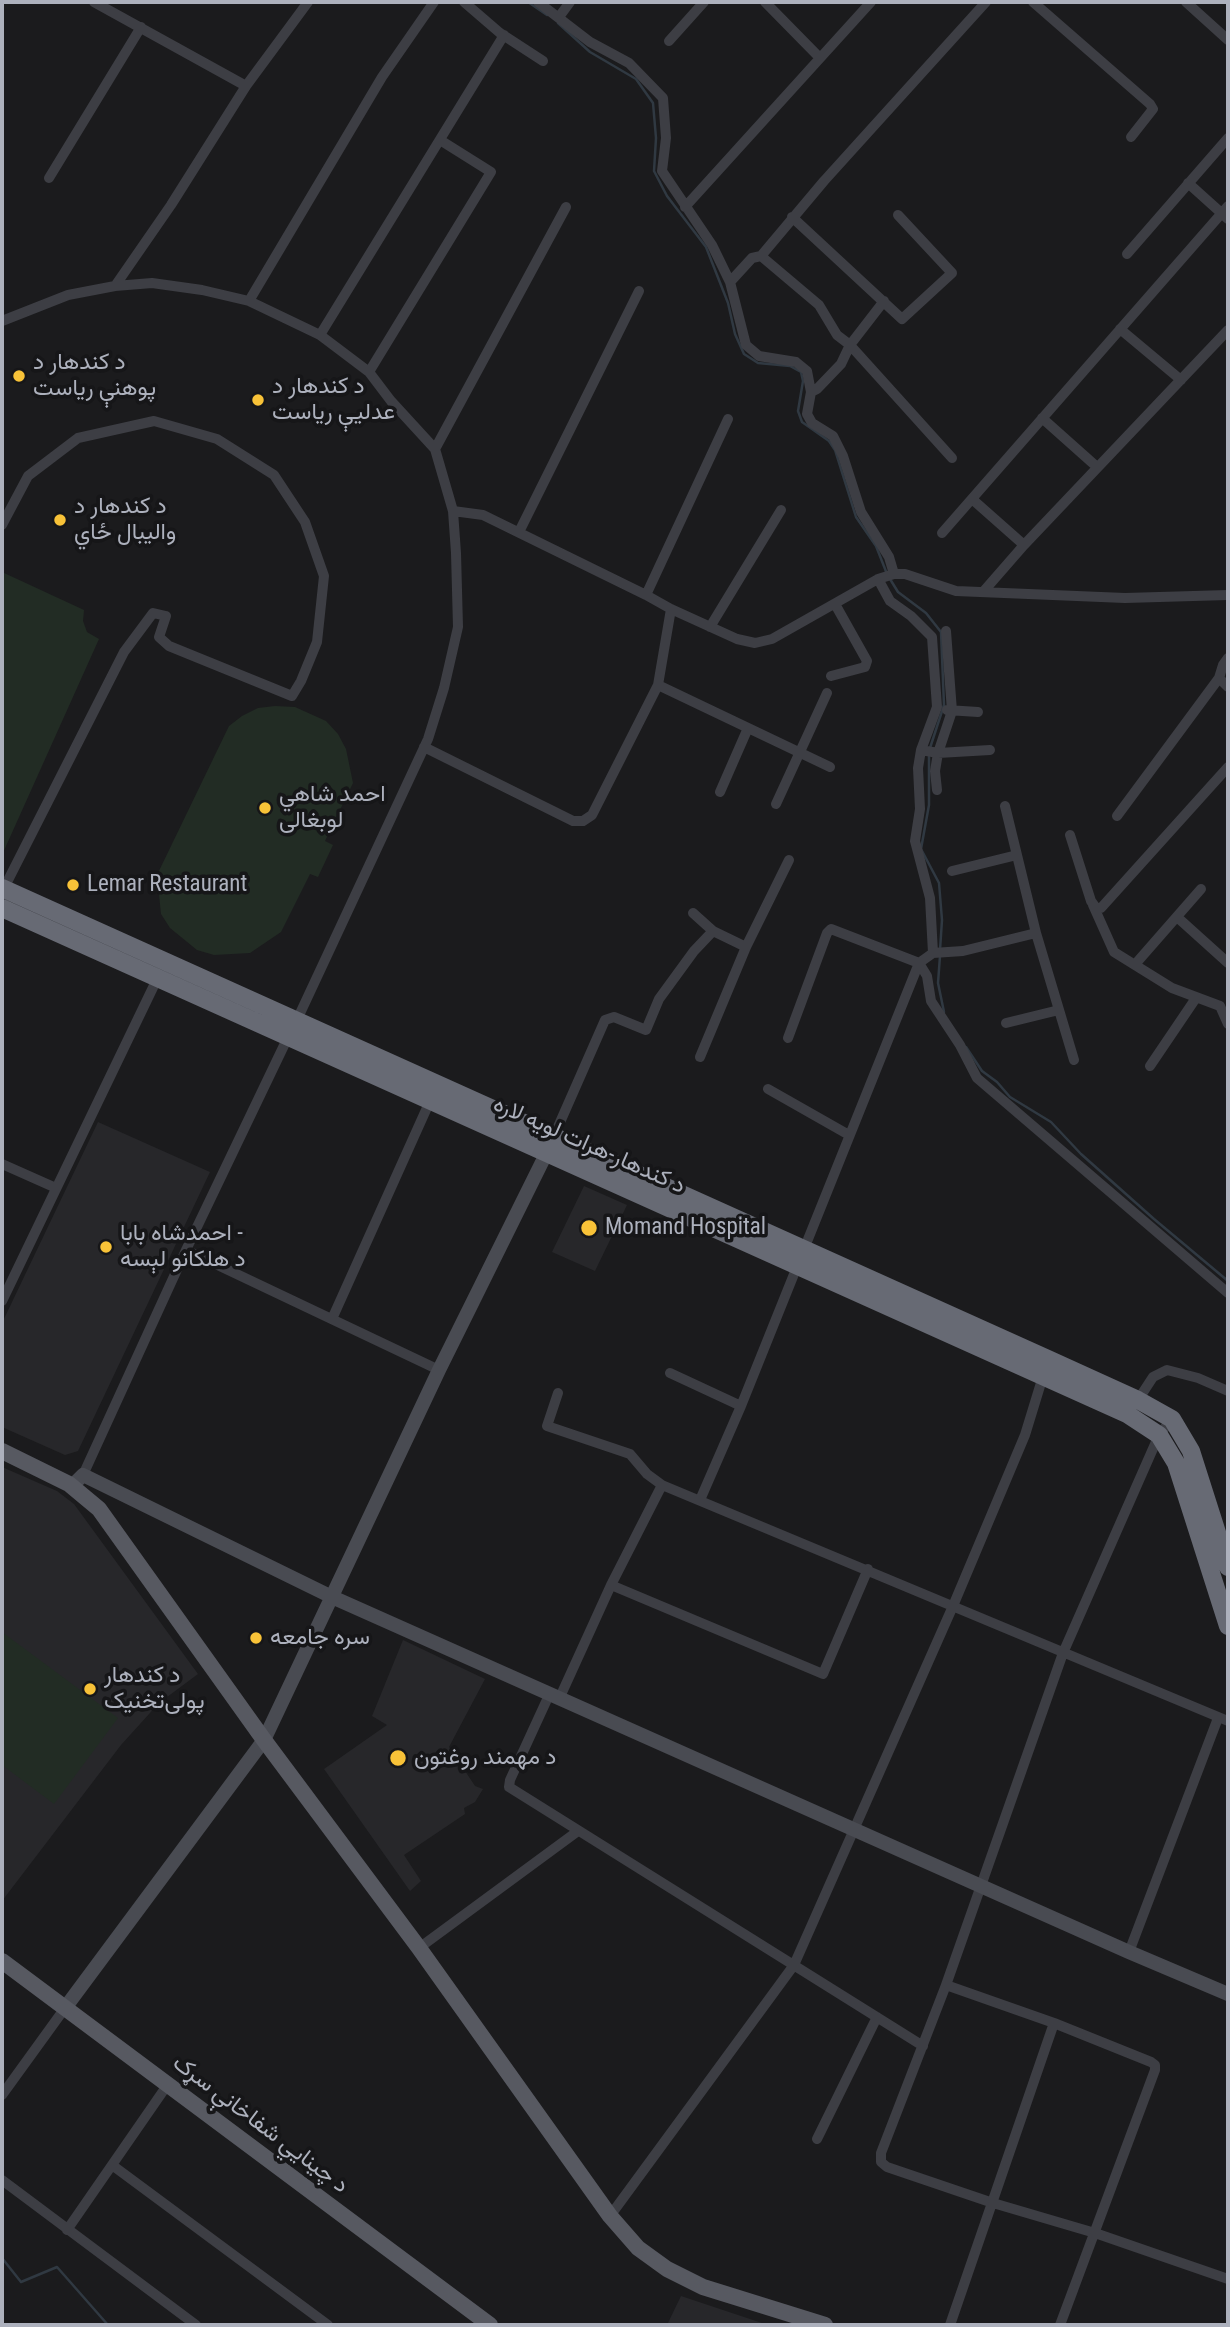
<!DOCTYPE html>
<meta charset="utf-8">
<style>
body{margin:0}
#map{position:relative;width:1230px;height:2327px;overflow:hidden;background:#1b1b1d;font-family:"Roboto Condensed",sans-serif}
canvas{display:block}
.frame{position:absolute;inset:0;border:4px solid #adb1bd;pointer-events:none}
</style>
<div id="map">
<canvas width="1230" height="2327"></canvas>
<div class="frame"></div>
</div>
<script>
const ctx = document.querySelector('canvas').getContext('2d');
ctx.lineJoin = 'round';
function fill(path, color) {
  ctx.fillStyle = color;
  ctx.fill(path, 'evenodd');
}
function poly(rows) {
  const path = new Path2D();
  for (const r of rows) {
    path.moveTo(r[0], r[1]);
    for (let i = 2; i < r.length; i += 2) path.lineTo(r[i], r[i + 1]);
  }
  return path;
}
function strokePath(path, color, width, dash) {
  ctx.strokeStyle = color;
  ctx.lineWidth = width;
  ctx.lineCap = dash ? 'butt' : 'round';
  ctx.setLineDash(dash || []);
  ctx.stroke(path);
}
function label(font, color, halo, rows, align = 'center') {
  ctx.font = font + ' "Roboto Condensed",Vazirmatn,sans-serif';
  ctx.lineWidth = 7;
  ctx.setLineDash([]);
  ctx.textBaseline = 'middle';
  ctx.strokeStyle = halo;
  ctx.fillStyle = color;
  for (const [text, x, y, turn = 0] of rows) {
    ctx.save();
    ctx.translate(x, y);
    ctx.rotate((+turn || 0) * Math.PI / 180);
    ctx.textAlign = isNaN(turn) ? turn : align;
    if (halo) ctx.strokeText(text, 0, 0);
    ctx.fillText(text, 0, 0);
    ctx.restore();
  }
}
fill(poly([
 [98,1122,210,1172,78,1451,65,1455,2,1427,2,1323],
 [584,1186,627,1205,595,1271,552,1252],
 [2,1467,57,1491,74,1504,198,1674,159,1703,121,1745,2,1901],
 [403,1640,485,1679,449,1747,475,1786,483,1789,475,1802,464,1808,465,1814,404,1855,421,1881,410,1891,324,1769,387,1725,372,1716],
 [681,2296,768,2325,667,2325]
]), '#27272a');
fill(poly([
 [2,572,84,610,83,621,87,632,99,639,2,855],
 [275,706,295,707,326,721,338,734,346,749,353,783,325,841,333,845,318,877,310,874,281,932,250,953,214,955,197,950,170,928,161,914,157,875,229,726,242,716,258,708],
 [2,1632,118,1718,54,1804,2,1765]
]), '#222c24');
strokePath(poly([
 [528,2,547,15],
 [558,23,590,52,636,79,653,103,656,138,654,171,667,196,706,247,728,303,735,334,744,354,758,363,790,366,801,372,803,381,798,411,802,422,829,441,835,450,856,517,876,546,887,574],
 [890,579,898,592,926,613,941,632,944,705,930,748],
 [929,755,929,805,921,849,939,883,942,920,940,950],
 [940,956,938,983,944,1012],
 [966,1047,982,1071,997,1082,1010,1097,1051,1122,1081,1154,1154,1219,1228,1281],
 [2,2258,21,2282,57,2267,108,2325]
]), '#303942', 2.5);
strokePath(poly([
 [94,2,246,86],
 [464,2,500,33,543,61],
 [538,2,590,42,629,63,663,98,666,138,662,171,712,245,730,282,746,345,759,356,796,362,807,371,811,392,807,414,812,423,833,436,843,456,861,512,889,557,894,574],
 [765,2,820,58],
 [1033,2,1150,104,1153,109,1131,137],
 [1186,2,1228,40],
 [559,17,570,2],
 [669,41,704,2],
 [49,178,141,27],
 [1188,183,1228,219],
 [685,207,871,2],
 [792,217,902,319,952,273,898,215],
 [1127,254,1228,138],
 [761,256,819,305,837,335,850,345,952,458],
 [730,282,752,258,761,256,824,181,986,2],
 [115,286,171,205,246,86,308,2],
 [249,301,382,77,434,2],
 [2,321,68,295,115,286,152,283,202,290,249,301,320,335,369,372,391,401,435,449,453,511,456,553,458,627,444,688,428,739,296,1022],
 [1120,329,1181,380],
 [320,335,504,35],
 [369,372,491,172,440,140],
 [811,392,817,389,841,364,850,345,884,301],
 [1042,418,1097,467],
 [435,449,566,207],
 [972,499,1024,545],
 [453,511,483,515,646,595,671,609,737,639,755,643,772,639,878,579,894,574,905,574,956,591,1125,598,1228,595],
 [2,525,28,476,78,438,154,421,217,439,274,475,305,522,324,576,317,642,301,681,292,696,169,646,159,637,166,616,153,613,124,652,2,892],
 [519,532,639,291],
 [942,533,1228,206],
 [878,579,890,601,911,616,932,637,937,707,921,750,918,768,920,809,915,841,930,898,933,953],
 [983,592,1024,545,1228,330],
 [646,595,728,419],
 [710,627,781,510],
 [1228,658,1223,665,1219,678,1228,687],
 [831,676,865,667,867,661,835,604],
 [658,685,830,767],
 [947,710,978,712],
 [424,747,573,821,583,821,592,815,658,685,671,609],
 [921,750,938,753,990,750],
 [937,790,935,771,938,753,952,711,946,631],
 [720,792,748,728],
 [776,804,827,693],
 [1005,806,1036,933,1074,1060],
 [1117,816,1219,678],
 [1070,835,1091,901,1096,908,1101,908,1228,767],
 [952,871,1017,855],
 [1093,905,1114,952,1172,988,1220,1006,1228,1024],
 [693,913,713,931,746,947],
 [1177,917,1228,963],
 [1138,961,1201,889],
 [1006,1023,1059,1010],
 [788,1038,827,933,831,929,919,963,927,976,931,1001,960,1045,977,1078,1228,1293],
 [700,1057,746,947,789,860],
 [1150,1066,1196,998],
 [768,1089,849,1135],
 [554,1136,605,1020,614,1017,646,1030,659,999,694,951,713,931],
 [2,1164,56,1188],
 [186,1250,439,1370],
 [2,1301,159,975],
 [332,1319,430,1101],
 [670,1373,741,1406],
 [558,1393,547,1426,630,1454,647,1474,662,1485],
 [1138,1400,1153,1377,1167,1370,1198,1378,1228,1391],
 [1172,1419,1159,1435,1063,1653,946,1985,881,2153,881,2162,887,2167,993,2203,1095,2233,1228,2279],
 [83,1475,186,1250,289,1035],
 [700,1500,741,1406,919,963,933,953,963,951,1036,933],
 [611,1585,823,1674,868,1569],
 [550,1693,510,1780,509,1787,923,2046],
 [560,1697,611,1585,662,1485,1228,1721],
 [419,1948,578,1831],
 [1129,1952,1218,1718],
 [946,1985,1054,2023,1151,2062,1155,2065,1155,2070,1060,2325],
 [2,2095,65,2008],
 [817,2139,877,2017],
 [112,2165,328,2325],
 [2,2180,196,2325],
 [610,2216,794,1965,953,1606,1025,1435,1044,1373],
 [67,2230,168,2084],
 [950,2325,1054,2023]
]), '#3d3e44', 10);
strokePath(poly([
 [72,1486,83,1475,332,1597,1129,1952,1228,1994],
 [65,2008,264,1740,439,1370,551,1144]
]), '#494b52', 14);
strokePath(poly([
 [2,1451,69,1484,99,1509,264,1740,419,1948,610,2216,638,2248,667,2269,703,2287,825,2325],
 [2,1961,490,2325]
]), '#575961', 16);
strokePath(poly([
 [2,888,1050,1360,1138,1400,1172,1419,1191,1451,1228,1567],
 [2,908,1127,1414,1159,1435,1176,1463,1228,1626]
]), '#676a74', 18);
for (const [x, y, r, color] of [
 [19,376,7,"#f8c238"],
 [258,400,7,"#f8c238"],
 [60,520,7,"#f8c238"],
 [265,808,7,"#f8c238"],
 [73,885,7,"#f8c238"],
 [589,1228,9,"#f8c238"],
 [106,1247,7,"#f8c238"],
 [256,1638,7,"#f8c238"],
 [90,1689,7,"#f8c238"],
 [398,1758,9,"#f8c238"]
]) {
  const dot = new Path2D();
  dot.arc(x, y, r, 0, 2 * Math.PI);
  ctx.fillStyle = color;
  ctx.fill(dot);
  strokePath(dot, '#161618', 2.5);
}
label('23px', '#adb1bd', '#161618', [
 ["د کندهار د",33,363],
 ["پوهنې رياست",33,389],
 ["د کندهار د",272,387],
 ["عدلیې رياست",272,413],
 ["د کندهار د",74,507],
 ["واليبال ځاي",74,533],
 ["احمد شاهي",279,795],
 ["لوبغالی",279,821],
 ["Lemar Restaurant",87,885],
 ["Momand Hospital",605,1228],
 ["احمدشاه بابا -",120,1234],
 ["د هلکانو لېسه",120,1260],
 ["سره جامعه",270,1638],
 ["د کندهار",104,1676],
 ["پولی‌تخنیک",104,1702],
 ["د مهمند روغتون",414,1758]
], 'left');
label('23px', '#adb1bd', '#161618', [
 ["د کندهار-هرات لويه لاره",589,1146,24],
 ["د چينايي شفاخانې سړک",260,2125,37]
]);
</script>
